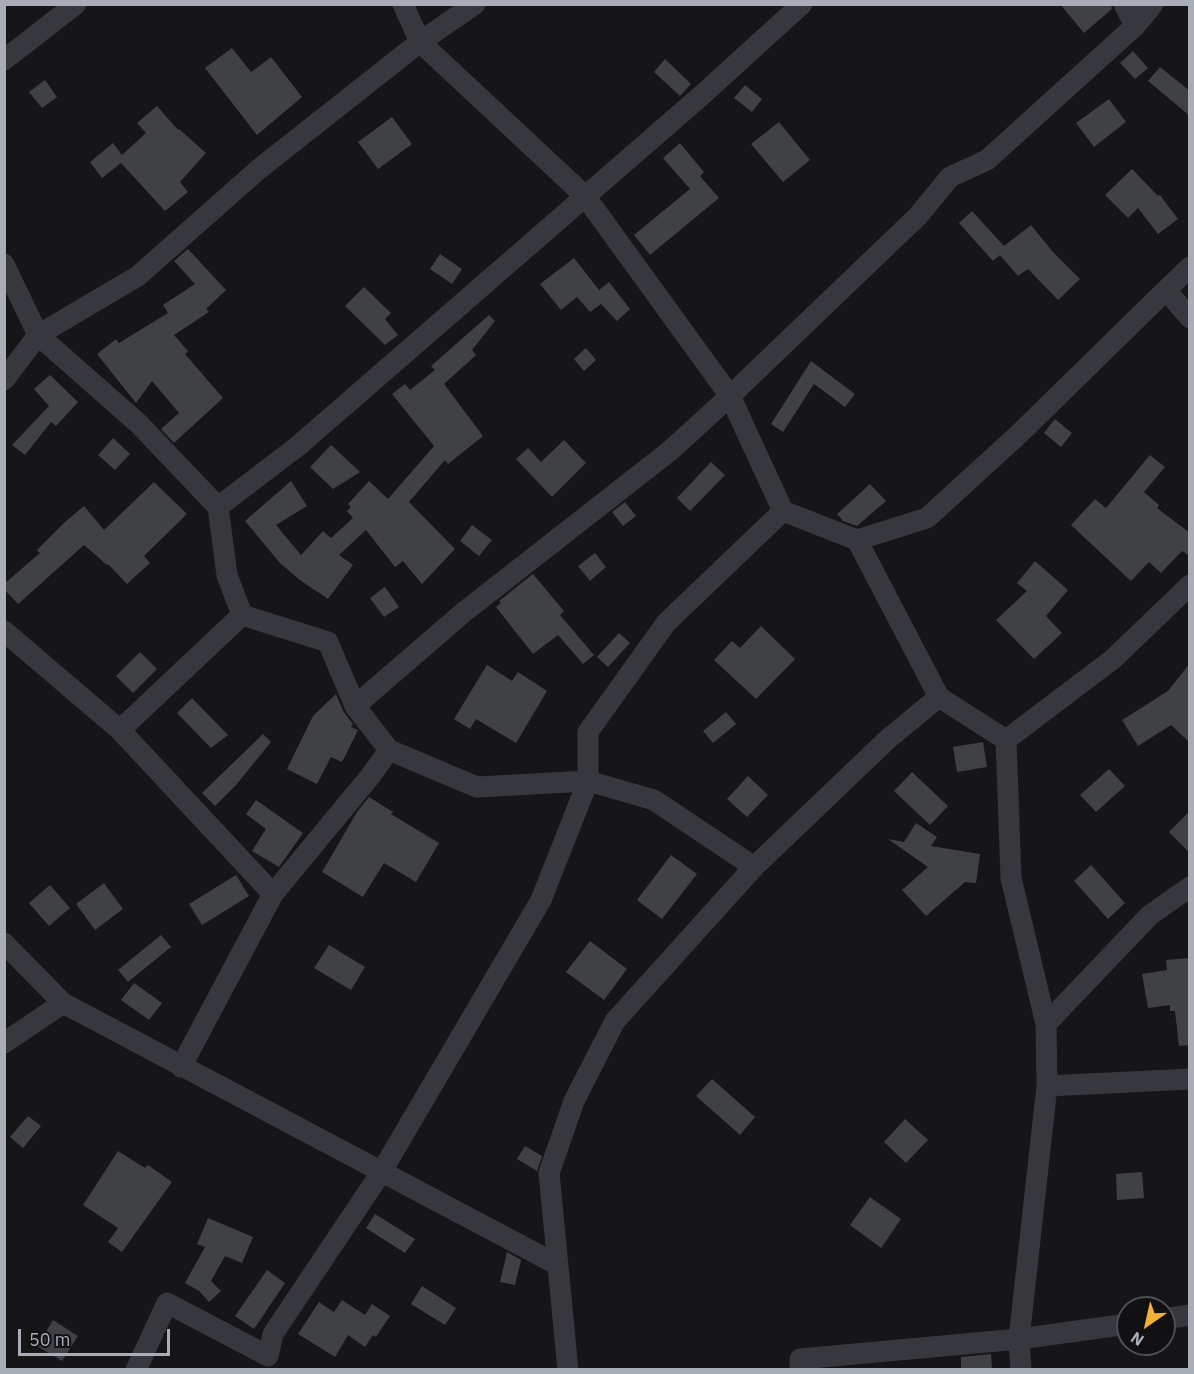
<!DOCTYPE html>
<style>
body{margin:0}
#map{position:relative;width:1194px;height:1374px;overflow:hidden;background:#161618;font-family:"IBM Plex Sans",sans-serif}
canvas{display:block}
.frame{position:absolute;inset:0;border:6px solid #a8adb8;pointer-events:none}
.north{position:absolute;left:1116px;top:1296px;width:60px;height:60px;box-sizing:border-box;background:#111113;border:2px solid #4d4f55;border-radius:50%;rotate:214deg;font-size:16px;font-weight:700;line-height:24px;text-align:center;color:#a8adb8}
.north::after{content:'';display:block;margin:auto;width:21px;height:27px;background:#f2b134;clip-path:polygon(50% 0,100% 100%,50% 72%,0 100%)}
.scale{position:absolute;left:18px;top:1329px;width:152px;height:27px;box-sizing:border-box;border:3px solid #a8adb8;border-top:0;padding-left:8px;font-size:18px;line-height:21px;white-space:nowrap;color:#a8adb8;-webkit-text-stroke:4px #111113;paint-order:stroke}
</style>
<div id="map">
<canvas width="1194" height="1374"></canvas>
<div class="frame"></div>
<div class="north">N</div>
<div class="scale">50 m</div>
</div>
<script>
const ctx = document.querySelector('canvas').getContext('2d');
ctx.lineJoin = 'round';
function fill(path, color) {
  ctx.fillStyle = color;
  ctx.fill(path, 'evenodd');
}
function poly(rows) {
  const path = new Path2D();
  for (const r of rows) {
    path.moveTo(r[0], r[1]);
    for (let i = 2; i < r.length; i += 2) path.lineTo(r[i], r[i + 1]);
  }
  return path;
}
function strokePath(path, color, width, dash) {
  ctx.strokeStyle = color;
  ctx.lineWidth = width;
  ctx.lineCap = dash ? 'butt' : 'round';
  ctx.setLineDash(dash || []);
  ctx.stroke(path);
}
fill(poly([
 [1060,4,1111,4,1112,9,1084,33],
 [232,48,251,72,271,57,302,97,257,135,205,68],
 [1133,51,1148,68,1135,79,1120,63],
 [665,59,691,84,680,96,654,72],
 [1160,67,1190,91,1190,116,1148,81],
 [45,80,57,97,42,108,29,92],
 [745,85,762,99,752,112,734,98],
 [1109,99,1126,122,1094,147,1076,123],
 [157,106,178,130,179,129,206,153,180,182,188,192,165,211,121,163,102,178,90,162,113,143,122,155,146,133,137,123],
 [392,117,412,144,378,169,358,142],
 [779,122,810,160,783,182,751,144],
 [680,143,704,172,700,176,719,198,650,255,634,235,690,189,663,158],
 [1132,169,1158,196,1160,195,1178,219,1158,234,1138,208,1128,218,1105,195],
 [972,211,1004,246,1031,225,1053,252,1080,279,1058,300,1028,269,1018,276,1000,255,993,261,959,223],
 [188,249,226,290,206,309,209,312,174,335,188,351,185,354,223,398,174,443,161,429,179,413,152,381,136,403,97,354,116,339,119,343,168,313,163,305,195,284,174,261],
 [440,254,462,269,452,284,430,269],
 [574,258,599,290,609,282,630,309,617,321,601,304,590,312,577,297,561,310,540,284],
 [364,287,391,313,385,319,398,335,385,345,345,306],
 [489,315,495,321,472,350,476,355,444,384,483,436,448,464,445,460,409,502,455,549,422,584,403,561,395,567,366,530,339,555,353,565,328,599,300,580,280,563,245,521,291,481,307,506,276,525,301,555,323,531,331,538,353,518,347,511,351,507,348,504,369,481,388,499,434,446,392,394,405,384,410,390,435,370,431,366],
 [586,348,596,360,584,371,574,359],
 [811,361,855,394,845,407,814,384,783,432,771,424],
 [50,375,78,402,56,426,51,422,25,455,12,445,49,406,34,389],
 [1055,419,1072,433,1061,447,1044,433],
 [113,438,130,454,115,470,98,455],
 [564,440,586,463,552,497,516,459,528,448,541,462],
 [331,445,360,472,333,489,310,467],
 [1150,455,1165,467,1144,492,1159,505,1157,508,1190,533,1190,556,1182,551,1161,573,1149,562,1131,581,1071,525,1095,499,1106,508],
 [711,462,725,475,690,511,677,498],
 [154,482,187,514,144,556,150,563,127,584,108,564,107,565,84,545,18,604,4,589,4,584,40,553,37,550,65,522,84,506,104,530],
 [870,484,886,501,857,526,843,521,837,514],
 [625,502,636,516,623,526,612,512],
 [472,525,492,540,479,556,460,541],
 [595,553,606,567,590,581,578,566],
 [1035,561,1068,590,1046,616,1062,633,1034,659,996,620,1027,591,1017,583],
 [533,574,564,611,560,615,594,655,583,664,558,635,533,654,496,607,501,603,499,601],
 [385,587,399,607,384,617,370,598],
 [761,626,795,659,756,699,714,660,732,641,740,648],
 [619,633,630,643,608,667,597,657],
 [140,652,157,669,133,693,116,676],
 [1190,663,1190,743,1171,725,1138,746,1122,720,1168,691],
 [487,665,512,681,518,672,547,691,516,743,476,719,470,729,454,719],
 [336,694,343,711,353,724,351,727,358,730,342,762,331,757,317,784,287,769,313,716],
 [192,698,228,735,211,748,177,713],
 [726,712,736,724,713,743,703,731],
 [263,734,271,742,236,785,215,806,202,793],
 [983,742,987,767,957,772,953,747],
 [1109,769,1125,786,1096,812,1080,795],
 [912,772,948,806,930,825,894,791],
 [748,776,768,795,747,817,727,799],
 [369,797,393,812,391,814,439,843,416,882,384,863,363,897,322,872,357,812],
 [256,800,303,833,279,867,252,851,266,829,246,814],
 [1190,811,1190,853,1169,832],
 [916,823,937,837,931,846,980,854,976,883,965,882,926,916,902,890,928,867,888,839,904,842],
 [671,855,697,874,662,919,637,900],
 [1091,865,1125,903,1108,919,1074,881],
 [236,875,249,896,202,925,189,904],
 [104,883,123,909,95,930,76,904],
 [50,885,70,908,49,926,29,903],
 [161,935,171,947,128,982,118,970],
 [590,941,627,969,604,1000,566,972],
 [329,945,365,967,351,990,314,968],
 [1190,958,1190,1045,1179,1046,1175,1011,1170,1011,1170,1005,1148,1008,1142,974,1167,970,1166,960],
 [134,983,162,1003,149,1020,121,1000],
 [712,1079,755,1117,740,1135,696,1096],
 [28,1116,41,1126,23,1148,10,1137],
 [905,1119,928,1140,906,1163,884,1142],
 [525,1146,542,1156,537,1171,517,1159],
 [118,1151,145,1168,148,1165,172,1182,122,1252,108,1242,118,1228,83,1205],
 [1142,1172,1144,1198,1117,1200,1116,1174],
 [870,1197,901,1219,881,1248,850,1225],
 [375,1214,415,1239,405,1253,366,1228],
 [208,1218,253,1237,242,1263,225,1256,211,1281,221,1291,209,1302,199,1291,185,1283,205,1247,197,1244],
 [507,1252,521,1260,515,1285,500,1282],
 [267,1270,285,1283,254,1329,235,1316],
 [422,1286,456,1308,445,1325,411,1304],
 [342,1300,365,1315,372,1304,390,1316,376,1337,373,1335,365,1347,348,1335,335,1357,298,1334,319,1302,334,1312],
 [53,1320,78,1336,62,1361,37,1346],
 [991,1354,992,1370,961,1370,961,1357]
]), '#404145');
strokePath(poly([
 [403,4,420,42,585,196,730,396,783,511,857,540,927,518,1019,434,1166,290],
 [1124,4,1135,26],
 [4,60,76,4],
 [4,264,38,335,139,424,218,507,227,575,242,615,328,642,355,706,389,750,477,787,588,781,654,800,754,867,888,739,939,697,1006,740],
 [1190,267,1166,290,1190,318],
 [4,380,38,335,138,276,259,169,420,42,475,4],
 [218,507,298,446,702,95,802,4],
 [857,540,939,697],
 [4,631,120,730,273,894],
 [355,706,464,612,671,450,730,396,918,216,950,177,987,160,1135,26,1153,4],
 [120,730,242,615],
 [4,943,63,1003,556,1264],
 [1046,1024,1150,915,1190,887],
 [4,1043,63,1003],
 [181,1067,273,894,372,774,389,750],
 [1047,1086,1190,1079],
 [1164,1319,1190,1315],
 [136,1370,167,1303,268,1356,273,1334,382,1171,541,900,588,781,588,732,666,623,783,511],
 [568,1370,549,1173,574,1101,615,1021,754,867],
 [800,1370,800,1359,1019,1339,1128,1324],
 [1021,1370,1019,1339,1047,1086,1046,1024,1011,878,1006,740,1113,659,1190,585]
]), '#37383d', 21);
</script>
